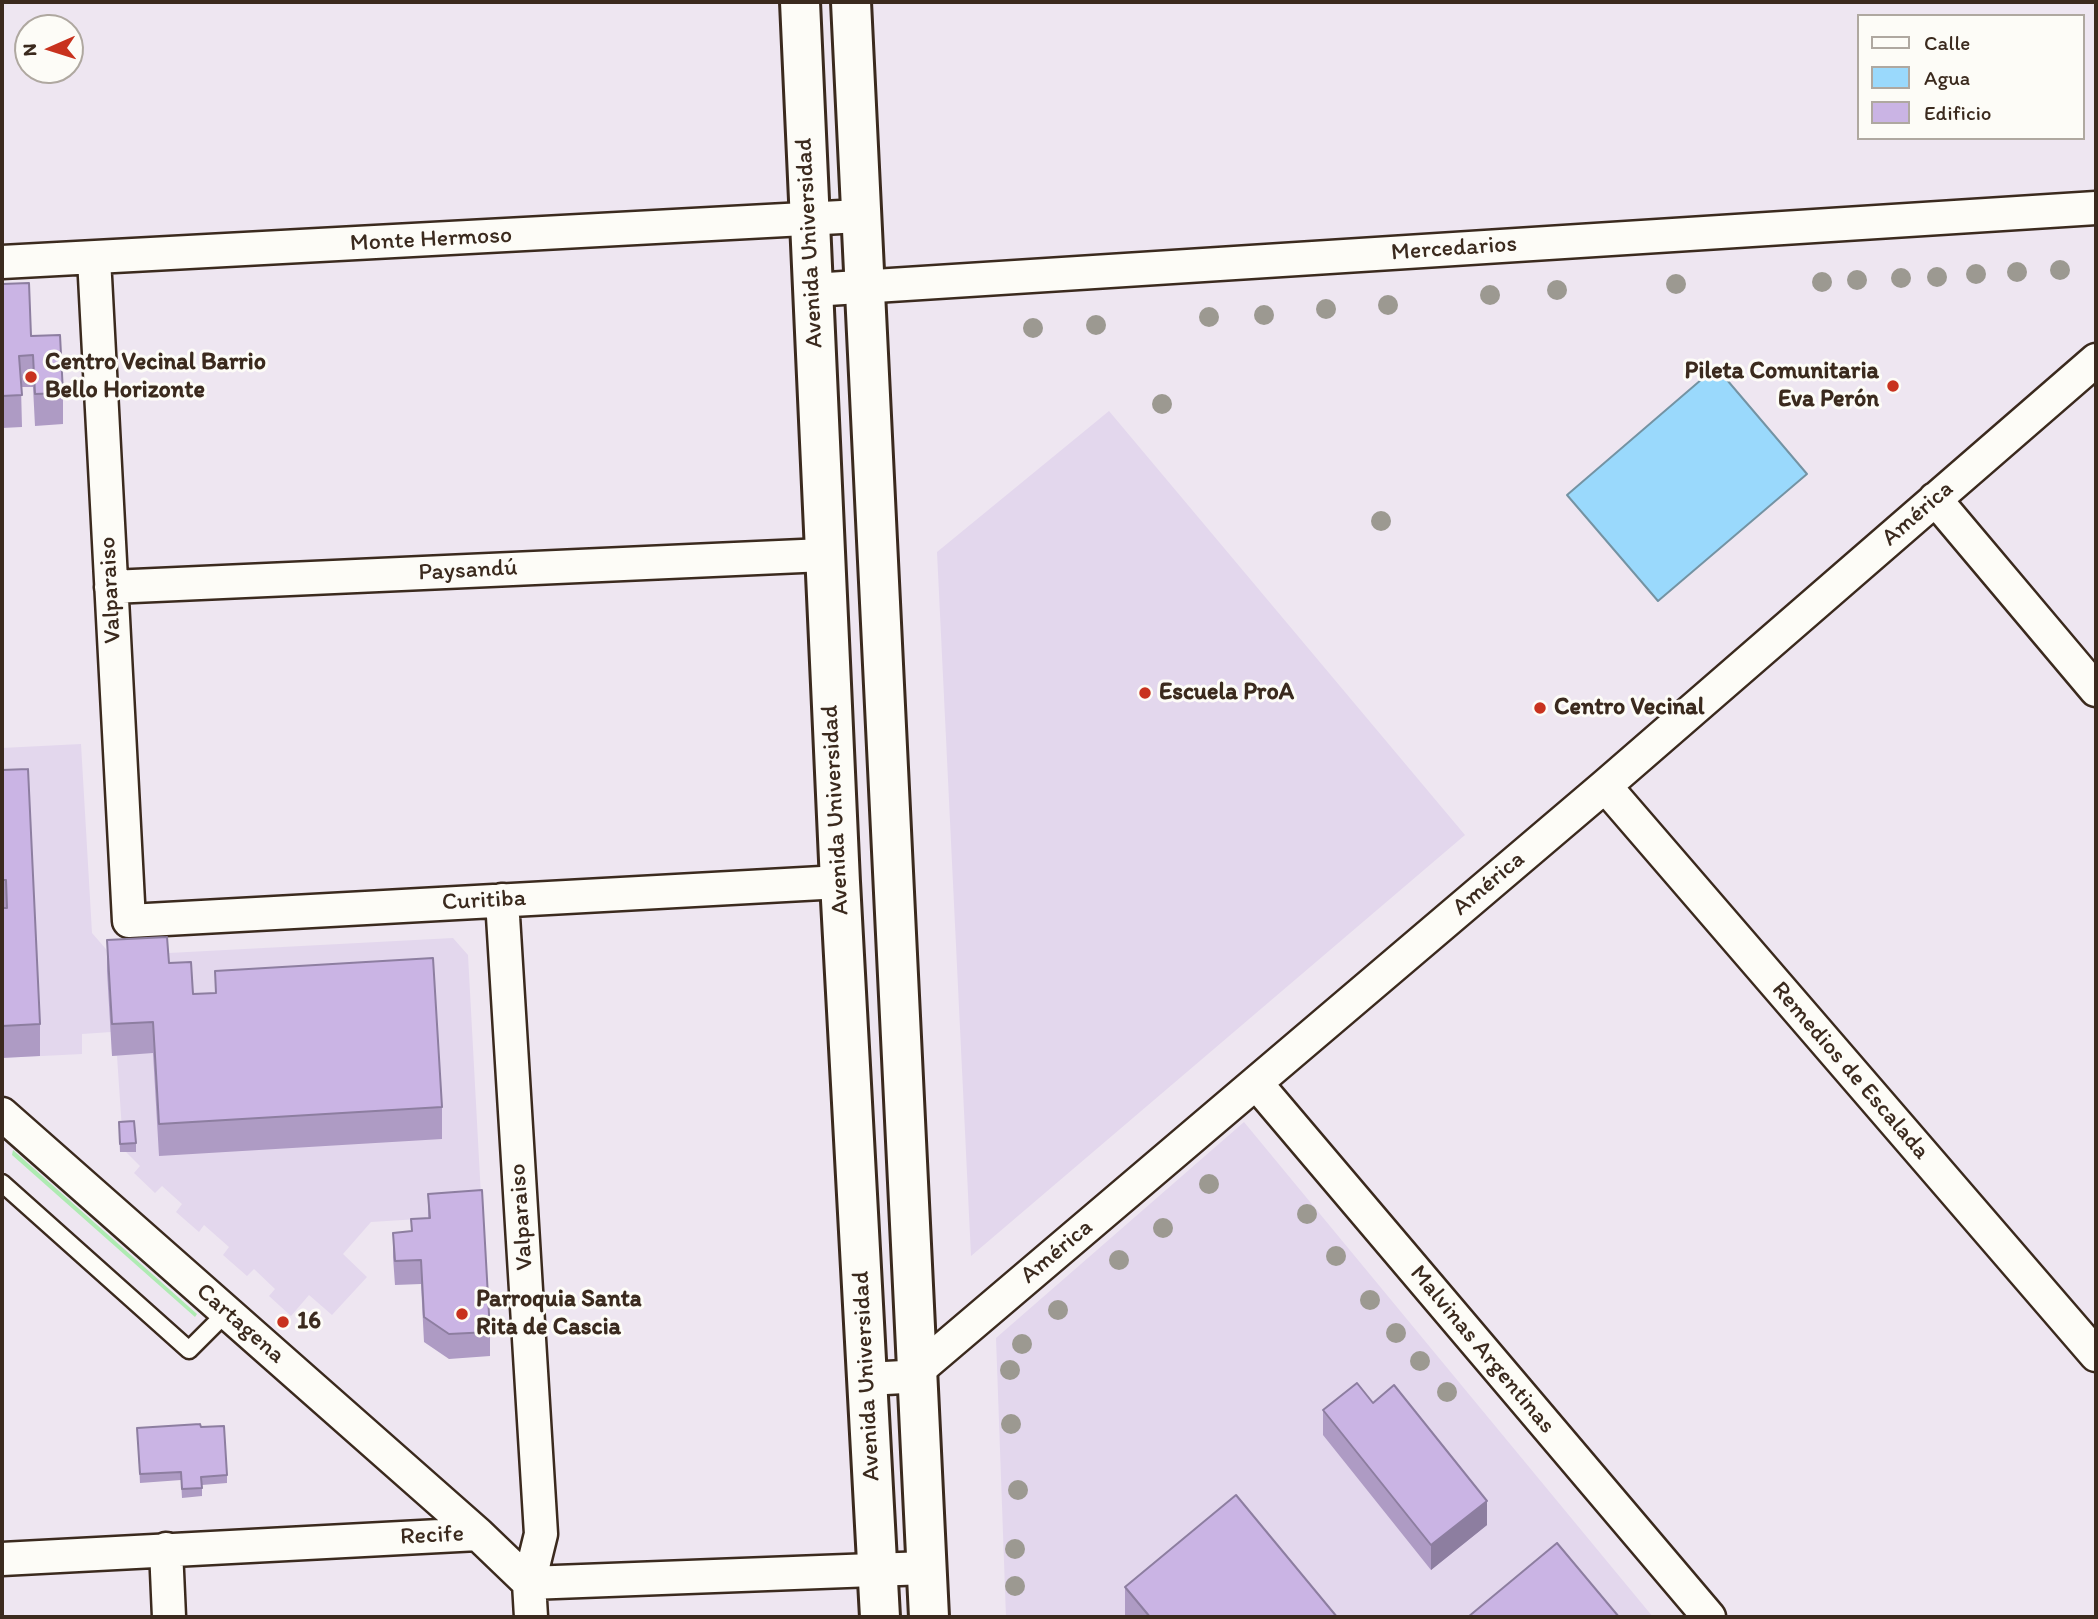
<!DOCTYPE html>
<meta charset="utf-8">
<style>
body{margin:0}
#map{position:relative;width:2098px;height:1619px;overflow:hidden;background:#eee6f1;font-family:Itim,sans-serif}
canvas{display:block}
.frame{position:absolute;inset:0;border:4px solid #3b2a1e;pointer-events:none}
.legend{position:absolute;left:1857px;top:14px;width:228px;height:126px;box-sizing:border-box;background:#fdfcf7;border:2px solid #afa8a0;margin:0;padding:9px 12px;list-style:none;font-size:21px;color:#3b2a1e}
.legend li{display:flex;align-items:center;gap:14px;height:35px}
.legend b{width:35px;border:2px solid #afa8a0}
.north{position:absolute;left:14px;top:14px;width:70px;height:70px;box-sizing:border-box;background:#fdfcf7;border:2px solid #afa8a0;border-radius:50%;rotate:267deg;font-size:19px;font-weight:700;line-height:28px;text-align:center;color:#3b2a1e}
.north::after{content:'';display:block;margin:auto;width:24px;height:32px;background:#c8321e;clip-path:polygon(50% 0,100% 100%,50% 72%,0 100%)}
</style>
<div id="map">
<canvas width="2098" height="1619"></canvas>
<div class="frame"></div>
<ul class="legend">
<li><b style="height:9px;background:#fdfcf7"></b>Calle</li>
<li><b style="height:19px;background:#9ad9fc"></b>Agua</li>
<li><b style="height:19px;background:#cab4e4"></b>Edificio</li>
</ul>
<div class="north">N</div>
</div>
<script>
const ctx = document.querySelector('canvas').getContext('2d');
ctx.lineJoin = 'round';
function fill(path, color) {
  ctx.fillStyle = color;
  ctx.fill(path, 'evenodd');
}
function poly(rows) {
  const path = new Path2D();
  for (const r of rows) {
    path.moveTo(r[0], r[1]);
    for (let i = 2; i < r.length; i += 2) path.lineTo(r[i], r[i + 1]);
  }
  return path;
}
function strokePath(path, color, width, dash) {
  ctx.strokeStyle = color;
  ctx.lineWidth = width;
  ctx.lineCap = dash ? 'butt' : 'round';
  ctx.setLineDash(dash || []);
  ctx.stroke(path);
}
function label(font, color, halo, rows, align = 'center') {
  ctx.font = font + ' Itim,sans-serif';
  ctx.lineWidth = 6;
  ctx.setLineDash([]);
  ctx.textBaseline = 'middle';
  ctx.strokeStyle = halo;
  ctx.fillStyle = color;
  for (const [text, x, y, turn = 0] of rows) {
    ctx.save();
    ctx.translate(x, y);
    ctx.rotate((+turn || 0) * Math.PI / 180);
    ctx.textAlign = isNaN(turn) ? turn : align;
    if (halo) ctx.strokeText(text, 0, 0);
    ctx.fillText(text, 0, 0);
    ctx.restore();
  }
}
fill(poly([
 [1109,411,1465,835,971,1256,937,552],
 [81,744,92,933,112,956,453,938,468,955,482,1215,371,1222,343,1254,367,1277,332,1315,309,1295,291,1316,269,1296,275,1289,254,1269,247,1276,223,1255,229,1247,204,1225,199,1232,176,1212,182,1204,162,1186,155,1193,134,1173,140,1166,126,1152,120,1152,119,1130,122,1130,117,1056,112,1056,111,1032,82,1034,82,1054,2,1058,2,748],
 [1244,1122,1653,1617,1006,1617,996,1338]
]), '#e3d7ed');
fill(poly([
 [13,1150,197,1314,195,1317,12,1155]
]), '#aeebb2');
const water = poly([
 [1716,367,1807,474,1658,601,1567,495,1716,367]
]);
fill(water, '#9ad9fc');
strokePath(water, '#7493a3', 2);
const lane = poly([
 [2,1183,189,1350,227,1312]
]);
const street = poly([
 [94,258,129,921,840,882],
 [2,262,860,216],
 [812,290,2096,208],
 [1935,499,2096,690],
 [111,587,824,555],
 [1605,786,2096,1355],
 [502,900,541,1534,529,1583,531,1617],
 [1256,1083,1709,1617],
 [2,1114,478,1534],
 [867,1379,904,1377,917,1371,1605,786,2096,360],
 [166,1549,169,1617],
 [2,1559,478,1534,529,1583,926,1568]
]);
const secondary = poly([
 [800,2,840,882,880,1617],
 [851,2,929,1617]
]);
strokePath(lane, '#3b2a1e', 21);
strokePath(street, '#3b2a1e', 37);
strokePath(secondary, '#3b2a1e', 44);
strokePath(lane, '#fdfcf7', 16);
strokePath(street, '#fdfcf7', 32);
strokePath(secondary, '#fdfcf7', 38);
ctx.fillStyle = '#9c9991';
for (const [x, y] of [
 [2060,270],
 [2017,272],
 [1976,274],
 [1937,277],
 [1901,278],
 [1857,280],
 [1822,282],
 [1676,284],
 [1557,290],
 [1490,295],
 [1388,305],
 [1326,309],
 [1264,315],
 [1209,317],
 [1096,325],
 [1033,328],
 [1162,404],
 [1381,521],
 [1209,1184],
 [1307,1214],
 [1163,1228],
 [1336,1256],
 [1119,1260],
 [1370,1300],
 [1058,1310],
 [1396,1333],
 [1022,1344],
 [1420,1361],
 [1010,1370],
 [1447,1392],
 [1011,1424],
 [1018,1490],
 [1015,1549],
 [1015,1586]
]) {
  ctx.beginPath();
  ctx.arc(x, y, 10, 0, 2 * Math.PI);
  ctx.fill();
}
fill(poly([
 [2,284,63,393,63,424,35,426,33,387,21,387,22,427,2,428],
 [2,770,40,1024,40,1056,2,1058],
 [107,940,169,963,193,994,215,993,215,971,442,1107,442,1139,159,1156,153,1053,112,1056,107,971],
 [119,1122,136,1143,136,1152,120,1152],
 [428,1194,490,1332,490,1356,449,1359,424,1342,421,1284,395,1285,393,1257,393,1233,411,1231,411,1219,428,1218],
 [1373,1403,1487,1525,1431,1570,1323,1435,1323,1410],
 [137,1428,227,1475,227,1483,202,1485,202,1496,182,1498,181,1480,140,1483],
 [1125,1587,1337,1617,1125,1617]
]), '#ae9bc4');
fill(poly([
 [1487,1501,1487,1525,1431,1570,1431,1545]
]), '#8d7ea0');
const building = poly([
 [29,283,31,336,60,335,63,393,35,394,33,355,19,356,22,395,2,396,2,284,29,283],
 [28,769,40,1024,2,1026,2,908,7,908,6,880,2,880,2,770,28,769],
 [167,937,169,963,191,962,193,994,216,993,215,971,433,958,442,1107,159,1124,153,1022,112,1024,107,940,167,937],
 [134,1121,136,1143,120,1144,119,1122,134,1121],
 [482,1190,490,1332,449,1334,424,1317,421,1260,395,1261,393,1233,412,1231,411,1219,430,1218,428,1194,482,1190],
 [1357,1383,1373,1403,1394,1385,1487,1501,1431,1545,1323,1410,1357,1383],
 [200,1424,201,1427,224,1426,227,1475,201,1477,202,1488,182,1489,181,1472,140,1474,137,1428,200,1424],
 [1236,1495,1337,1617,1150,1617,1125,1587,1236,1495],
 [1557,1543,1619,1617,1468,1617,1557,1543]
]);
fill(building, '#cab4e4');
strokePath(building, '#8d7ea0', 2);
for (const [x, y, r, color] of [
 [31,377,7,"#c8321e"],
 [1893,386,7,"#c8321e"],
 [1145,693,7,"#c8321e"],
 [1540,708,7,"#c8321e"],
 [462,1314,7,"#c8321e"],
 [283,1322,7,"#c8321e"]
]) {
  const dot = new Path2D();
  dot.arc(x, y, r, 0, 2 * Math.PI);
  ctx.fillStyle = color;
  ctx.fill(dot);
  strokePath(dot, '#fdfcf7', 2.5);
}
label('24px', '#3b2a1e', '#fdfcf7', [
 ["Monte Hermoso",431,240,-3],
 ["Avenida Universidad",810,243,-93],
 ["Mercedarios",1454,249,-4],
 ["América",1918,514,-41],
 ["Paysandú",468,571,-3],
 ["Valparaiso",111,590,-93],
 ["Avenida Universidad",836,810,-93],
 ["América",1489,884,-40],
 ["Curitiba",484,901,-3],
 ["Remedios de Escalada",1850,1071,49],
 ["Valparaiso",522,1217,-94],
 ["América",1057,1252,-40],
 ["Cartagena",240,1324,41],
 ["Malvinas Argentinas",1482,1350,50],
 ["Avenida Universidad",867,1376,-93],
 ["Recife",432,1536,-3]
]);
label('bold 24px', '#3b2a1e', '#fdfcf7', [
 ["Centro Vecinal Barrio",45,363],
 ["Bello Horizonte",45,391],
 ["Pileta Comunitaria",1879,372,"right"],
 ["Eva Perón",1879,400,"right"],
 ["Escuela ProA",1159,693],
 ["Centro Vecinal",1554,708],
 ["Parroquia Santa",476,1300],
 ["Rita de Cascia",476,1328],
 ["16",297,1322]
], 'left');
</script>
